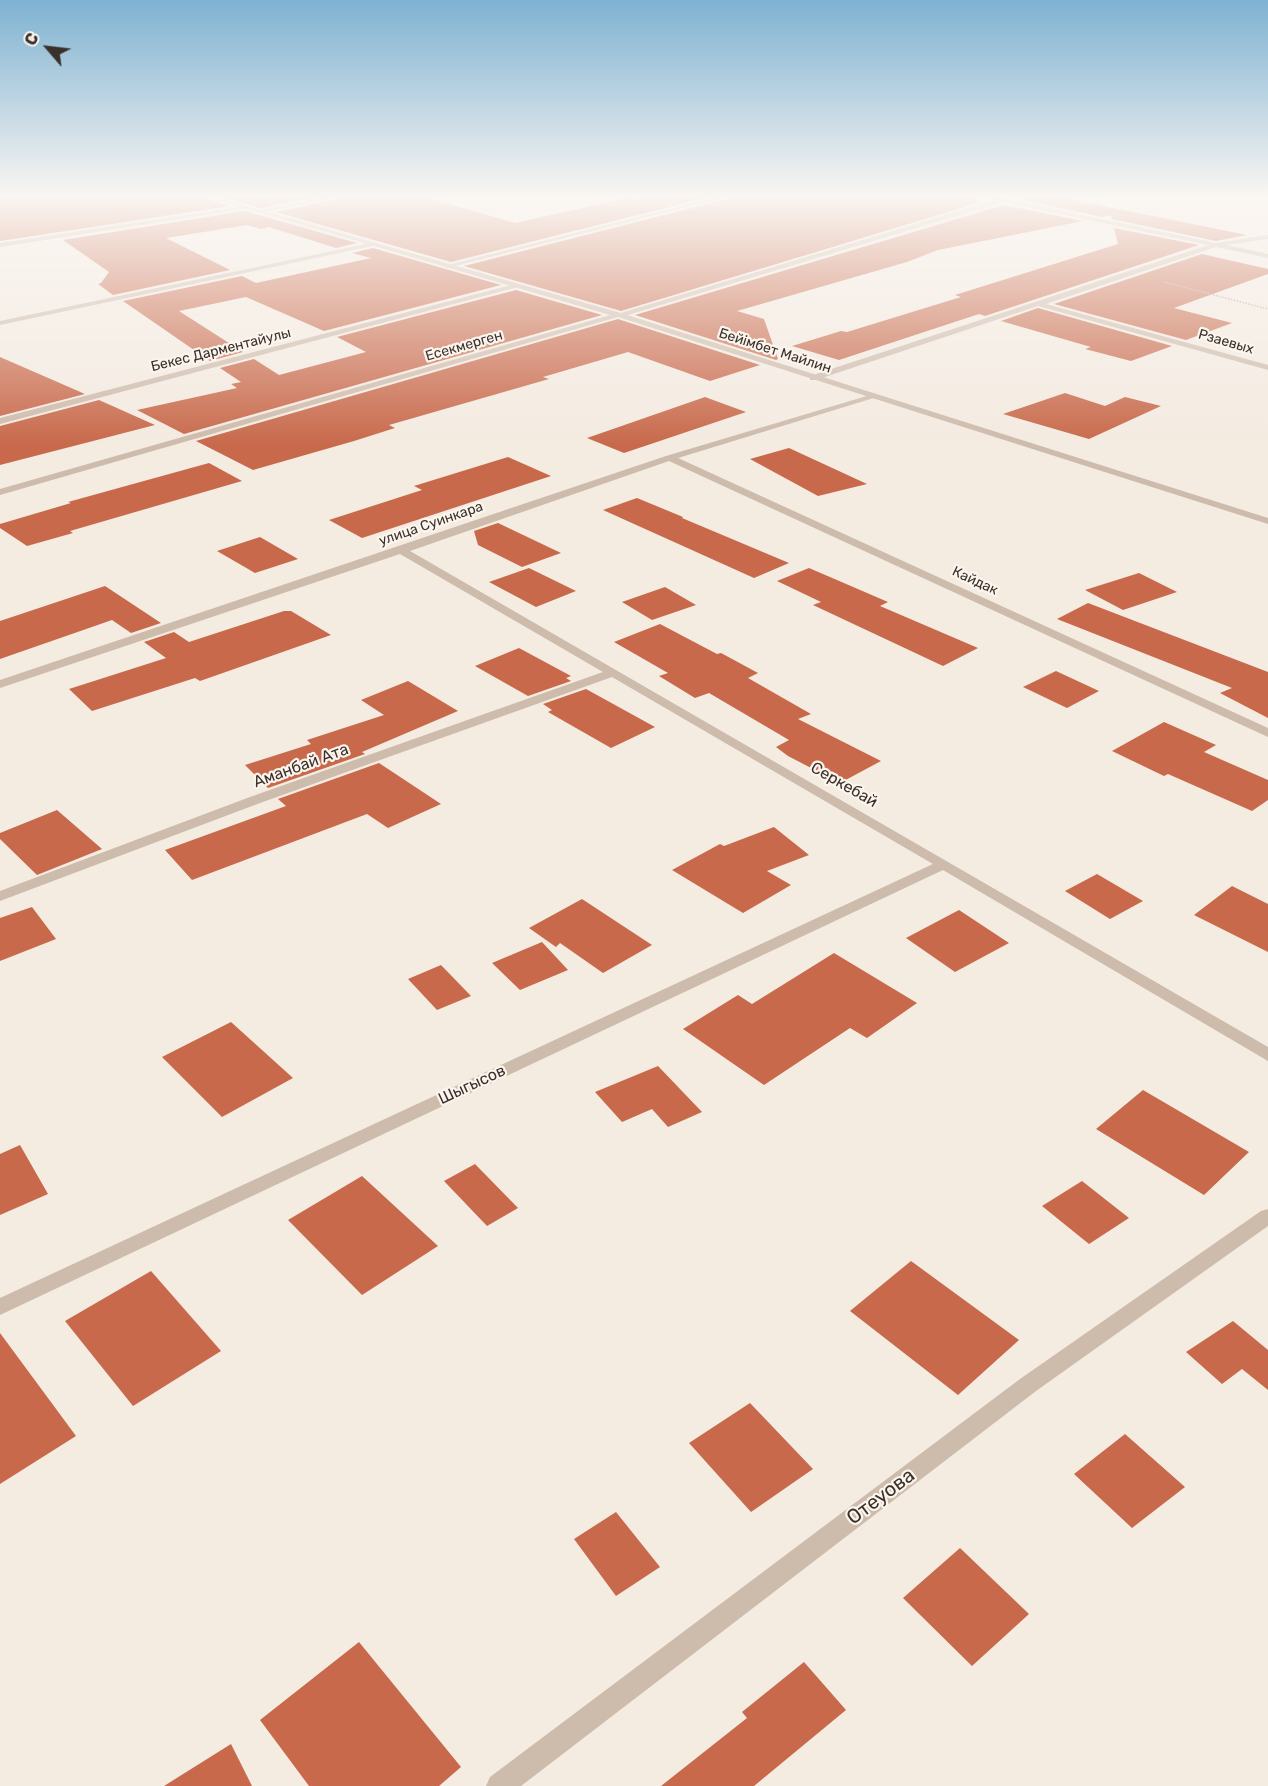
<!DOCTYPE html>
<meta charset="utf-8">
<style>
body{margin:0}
#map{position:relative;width:1268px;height:1786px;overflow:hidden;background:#f4ebe1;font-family:Rubik,sans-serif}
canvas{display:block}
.north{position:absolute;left:18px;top:18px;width:60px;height:60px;-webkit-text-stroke:4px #fbf5ee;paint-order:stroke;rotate:298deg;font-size:16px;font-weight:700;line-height:24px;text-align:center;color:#3b302b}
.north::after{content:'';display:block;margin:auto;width:21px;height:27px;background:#3b302b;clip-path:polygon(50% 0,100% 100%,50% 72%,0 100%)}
</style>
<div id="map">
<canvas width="1268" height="1786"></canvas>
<div class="north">С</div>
</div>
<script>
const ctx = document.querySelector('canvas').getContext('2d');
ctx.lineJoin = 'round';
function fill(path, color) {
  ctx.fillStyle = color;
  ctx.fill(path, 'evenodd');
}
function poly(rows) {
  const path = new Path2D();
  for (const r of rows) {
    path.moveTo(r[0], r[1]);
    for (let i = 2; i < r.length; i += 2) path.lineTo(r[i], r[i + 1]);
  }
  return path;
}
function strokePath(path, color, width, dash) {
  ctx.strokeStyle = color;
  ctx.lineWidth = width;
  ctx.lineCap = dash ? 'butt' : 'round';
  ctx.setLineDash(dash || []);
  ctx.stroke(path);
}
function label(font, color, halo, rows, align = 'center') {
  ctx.font = font + ' Rubik,sans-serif';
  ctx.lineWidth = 4.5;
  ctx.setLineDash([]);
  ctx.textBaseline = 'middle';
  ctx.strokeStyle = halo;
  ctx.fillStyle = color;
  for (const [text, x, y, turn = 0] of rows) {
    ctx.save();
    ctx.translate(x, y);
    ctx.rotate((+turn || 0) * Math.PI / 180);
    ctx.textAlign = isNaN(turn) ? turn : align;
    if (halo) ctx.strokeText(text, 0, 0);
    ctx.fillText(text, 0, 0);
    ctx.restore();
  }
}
fill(poly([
 [0,195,198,195,199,197,230,206,0,241],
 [215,195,325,195,261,208],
 [348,195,418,195,515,223,627,198,634,200,659,195,717,195,451,262,276,212,346,197],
 [736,195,974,195,978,203,621,311,464,266,735,197],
 [1043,195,1049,195,1247,235,1216,241,1112,219,1111,215,1102,217,1022,200],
 [1004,205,1083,221,938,250,907,262,737,311,764,319,778,359,776,360,635,315],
 [245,211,357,243,336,248,269,227,261,229,247,225,166,238,230,270,113,295,98,284,101,283,109,272,63,240],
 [1114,228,1199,245,985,316,979,314,839,360,792,346,841,331,847,332,961,297,955,295,1118,244],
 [373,248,501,285,324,331,246,297,179,311,243,352,210,361,123,301,242,276,256,283,371,258,352,253],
 [1202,254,1268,269,1268,274,1174,308,1232,323,1186,340,1054,304],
 [516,290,602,315,184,434,137,410,237,388,231,384,241,382,220,368,254,359,279,375,366,352,337,337],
 [1038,308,1172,346,1131,361,1085,349,1091,347,1001,321],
 [618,319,760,365,710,381,628,352,543,377,549,379,389,425,395,428,354,441,253,470,196,441],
 [0,357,85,394,0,416],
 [1065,393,1105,406,1125,397,1161,406,1089,439,1003,414],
 [705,397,746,412,624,453,587,438],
 [99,400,155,425,0,465,0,426],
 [789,448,867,484,818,496,750,459],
 [508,457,551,476,362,538,329,520,422,490,414,486],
 [209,463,242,481,70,531,73,533,27,546,0,528,0,524,71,503,68,502],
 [637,498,683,517,682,518,789,563,754,578,603,510],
 [498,523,561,553,522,567,478,545,474,531],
 [260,537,298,559,255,573,217,551],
 [529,568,576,591,536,607,489,582],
 [809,568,888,602,880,606,978,648,943,666,813,605,821,602,777,581],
 [1139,573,1177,592,1123,610,1085,590],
 [105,586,161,623,131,633,112,620,0,659,0,621],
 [665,587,696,605,652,620,622,602],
 [1088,603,1268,672,1268,718,1220,693,1232,688,1057,619],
 [284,611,291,611,331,635,200,681,195,678,92,711,69,689,166,658,144,642,174,632,189,642],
 [660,624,717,654,721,653,758,673,748,678,811,714,798,719,881,761,840,783,788,756,776,747,789,740,709,693,695,698,659,676,668,673,614,642],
 [519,648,571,676,566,678,571,681,528,696,475,666],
 [1056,671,1099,691,1067,708,1023,687],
 [408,681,458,711,362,752,365,754,268,788,245,765,311,744,307,740,384,715,361,700],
 [586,689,655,727,611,748,548,712,552,710,543,704],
 [1164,722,1216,745,1204,752,1268,780,1268,800,1252,811,1168,774,1164,776,1112,751],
 [379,763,441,804,388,828,367,814,192,880,165,850,286,806,278,799],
 [57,810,102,849,37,875,0,839,0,833],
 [774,827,809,855,767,871,791,885,743,913,672,870,720,844,724,846],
 [1097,874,1143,901,1110,919,1065,891],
 [1232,886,1268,904,1268,952,1194,915],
 [582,899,652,945,603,973,560,943,556,947,529,928],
 [32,907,56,939,0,961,0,918],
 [959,910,1009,943,955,972,906,938],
 [542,942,568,970,520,990,492,963],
 [834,953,917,1003,867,1038,850,1028,764,1085,683,1029,738,995,752,1004],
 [441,965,471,996,437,1010,408,979],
 [231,1022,293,1078,222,1117,162,1057],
 [658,1066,702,1112,668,1127,652,1109,622,1122,595,1092],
 [1143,1090,1249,1152,1204,1195,1096,1129],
 [20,1145,48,1194,0,1215,0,1154],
 [475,1164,518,1208,487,1226,444,1181],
 [362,1176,438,1246,362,1295,288,1220],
 [1082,1181,1129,1218,1089,1244,1042,1206],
 [911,1261,1019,1340,958,1395,850,1311],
 [151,1271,221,1351,133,1406,65,1321],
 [1233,1321,1268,1350,1268,1390,1242,1369,1222,1384,1186,1352],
 [0,1333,76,1436,0,1484],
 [750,1403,813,1469,751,1512,689,1443],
 [1125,1434,1185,1487,1132,1528,1074,1474],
 [616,1512,660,1567,616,1596,574,1539],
 [960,1548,1029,1614,972,1666,903,1598],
 [359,1642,461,1767,439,1786,309,1786,260,1720],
 [804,1662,846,1710,754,1786,661,1786,747,1718,742,1712],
 [231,1744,252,1786,164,1786]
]), '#c8694b');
strokePath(poly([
 [1164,282,1268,309]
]), '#b9a596', 1.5, [1.5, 1.5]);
fill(poly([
 [335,195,346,195,260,213,257,211,335,195],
 [725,195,734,195,447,268,444,266,725,195],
 [976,195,986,195,1216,243,1268,235,1268,239,1227,245,1268,254,1268,258,1216,247,1046,304,1268,365,1268,370,1038,306,816,380,810,380,810,376,1208,245,1003,202,621,317,614,315,995,200,976,195],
 [246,206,244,209,0,247,0,243,246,206],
 [375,242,377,245,0,325,0,321,375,242],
 [515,284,522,286,0,424,0,418,515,284],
 [870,395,877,397,678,458,1268,728,1268,737,669,461,410,551,1268,1047,1268,1061,943,870,0,1315,0,1298,933,864,612,677,260,803,0,901,0,891,250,797,603,672,400,554,0,688,0,680,666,456,870,395],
 [1268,1209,1268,1226,1036,1391,521,1786,486,1786,490,1777,1020,1379,1261,1211,1268,1209]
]), '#cdbbac');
fill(poly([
 [200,195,208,195,621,313,1268,518,1268,524,618,317,0,495,0,489,610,315,200,195]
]), '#cdbbac');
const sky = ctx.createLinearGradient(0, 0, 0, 445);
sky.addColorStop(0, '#7eb2d2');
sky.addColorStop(0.44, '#faf6f2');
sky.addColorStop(1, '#faf6f200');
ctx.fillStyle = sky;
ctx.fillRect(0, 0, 1268, 445);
label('14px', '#3b302b', '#fbf5ee', [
 ["Рзаевых",1226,342,16],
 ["Eсекмерген",464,346,-16],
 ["Бекес Дарментайулы",221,350,-14],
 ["Бейімбет Майлин",775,351,18],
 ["улица Суинкара",431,524,-19],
 ["Кайдак",975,581,25]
]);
label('16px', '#3b302b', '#fbf5ee', [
 ["Аманбай Ата",301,766,-20],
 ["Серкебай",844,785,30],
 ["Шыгысов",472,1085,-25]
]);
label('20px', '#3b302b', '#fbf5ee', [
 ["Отеуова",881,1497,-37]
]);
</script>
